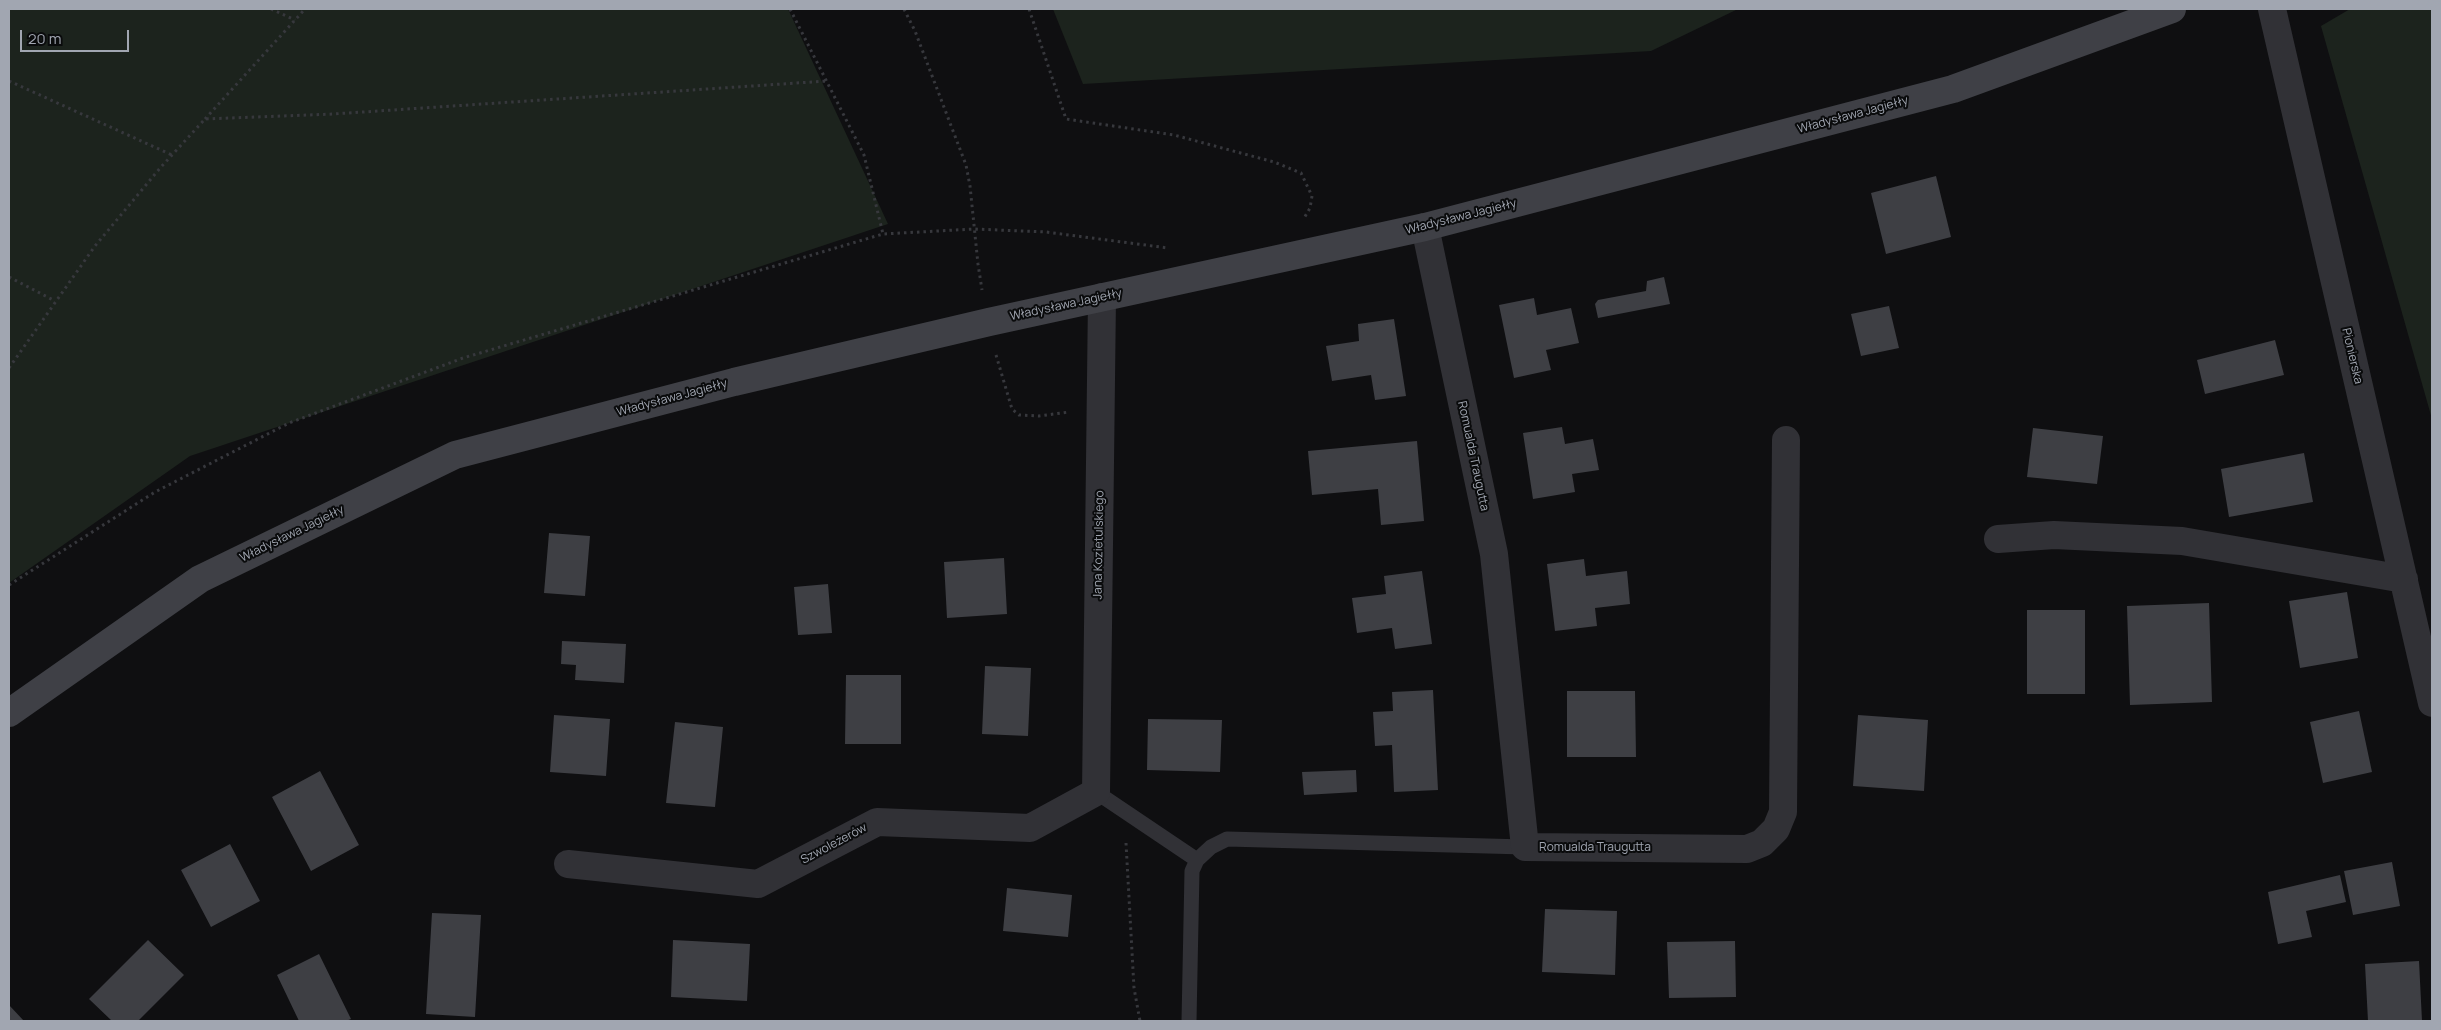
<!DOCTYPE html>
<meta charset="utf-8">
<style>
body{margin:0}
#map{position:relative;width:2441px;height:1030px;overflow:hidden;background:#0f0f11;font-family:Manrope,sans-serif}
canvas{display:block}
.frame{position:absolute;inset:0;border:10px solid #a1a6b1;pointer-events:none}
.scale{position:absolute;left:20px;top:30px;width:109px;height:22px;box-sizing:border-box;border:2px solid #a1a6b1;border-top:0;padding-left:6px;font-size:15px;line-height:18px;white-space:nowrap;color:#a1a6b1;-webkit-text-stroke:4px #0a0b0c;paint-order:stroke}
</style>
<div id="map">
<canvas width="2441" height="1030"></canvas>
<div class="frame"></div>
<div class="scale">20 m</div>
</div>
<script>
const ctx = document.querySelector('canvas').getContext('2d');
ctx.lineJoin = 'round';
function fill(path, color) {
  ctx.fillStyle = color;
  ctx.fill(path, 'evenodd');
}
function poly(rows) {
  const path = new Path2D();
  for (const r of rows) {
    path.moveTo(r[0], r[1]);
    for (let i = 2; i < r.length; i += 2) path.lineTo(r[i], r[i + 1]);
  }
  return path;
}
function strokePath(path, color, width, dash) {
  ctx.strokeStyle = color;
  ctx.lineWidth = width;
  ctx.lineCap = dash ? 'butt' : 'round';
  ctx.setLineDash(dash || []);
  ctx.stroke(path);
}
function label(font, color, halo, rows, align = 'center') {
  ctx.font = font + ' Manrope,sans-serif';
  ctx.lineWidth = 4;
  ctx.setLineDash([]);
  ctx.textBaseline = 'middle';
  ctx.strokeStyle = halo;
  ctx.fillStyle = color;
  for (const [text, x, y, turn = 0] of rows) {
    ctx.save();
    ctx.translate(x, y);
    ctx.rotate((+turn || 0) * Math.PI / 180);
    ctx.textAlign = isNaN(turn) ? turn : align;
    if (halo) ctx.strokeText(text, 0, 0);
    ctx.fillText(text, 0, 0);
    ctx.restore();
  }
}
fill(poly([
 [9,9,788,9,888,224,190,456,9,583],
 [1053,9,1738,9,1651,51,1083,84],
 [2350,9,2432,9,2432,419,2321,26]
]), '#1c231d');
fill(poly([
 [1936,176,1951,237,1886,254,1871,193],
 [1664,277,1670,304,1598,318,1595,304,1598,300,1646,291,1647,281],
 [1534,298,1537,315,1571,308,1579,343,1546,350,1551,370,1514,378,1499,305],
 [1889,306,1899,348,1861,356,1851,314],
 [1394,319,1406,396,1375,400,1371,375,1332,381,1326,346,1359,341,1358,324],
 [2275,340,2284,375,2205,394,2197,360],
 [1562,427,1565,444,1593,439,1599,470,1572,474,1575,492,1533,499,1523,433],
 [2033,428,2103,436,2097,484,2027,477],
 [1417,441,1424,521,1381,525,1378,489,1312,495,1308,451],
 [2304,453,2313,502,2229,517,2221,469],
 [549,533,590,536,585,596,544,593],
 [1004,558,1007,614,947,618,944,562],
 [1584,559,1586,576,1627,571,1630,604,1595,608,1597,626,1555,631,1547,564],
 [1422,571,1432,644,1395,649,1392,628,1357,633,1352,598,1386,594,1384,576],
 [828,584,832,633,798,635,794,587],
 [2347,592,2358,658,2300,668,2289,601],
 [2209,603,2212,702,2130,705,2127,606],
 [2027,610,2085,610,2085,694,2027,694],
 [562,641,626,644,624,683,575,680,576,665,561,664],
 [985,666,1031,668,1028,736,982,734],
 [846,675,901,675,901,744,845,744],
 [1433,690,1438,790,1394,792,1392,745,1375,746,1373,712,1393,711,1392,692],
 [1567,691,1635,691,1636,757,1567,757],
 [2359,711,2372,772,2323,783,2310,722],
 [554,715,610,719,606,776,550,772],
 [1858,715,1928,720,1924,791,1853,786],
 [1148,719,1222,720,1220,772,1147,770],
 [675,722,723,727,715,807,666,803],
 [1356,770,1357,792,1304,795,1302,772],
 [320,771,359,845,311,871,272,797],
 [230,844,260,901,211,927,181,870],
 [2392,862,2400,906,2353,915,2344,871],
 [2340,875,2346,902,2306,911,2312,937,2278,944,2268,892],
 [1007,888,1072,895,1068,937,1003,931],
 [1545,909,1617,911,1615,975,1542,972],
 [432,913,481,915,475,1017,426,1014],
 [148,940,184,975,138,1021,112,1021,89,999],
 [673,940,750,944,747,1001,671,997],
 [1735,941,1736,997,1669,998,1667,942],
 [319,954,351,1019,346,1021,299,1021,277,975],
 [2419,961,2422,1021,2368,1021,2365,964],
 [9,1005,24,1021,9,1021]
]), '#3e3f44');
strokePath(poly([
 [271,9,295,20],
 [790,9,864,155,883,234],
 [904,9,915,31,966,165,970,186,978,264,982,290],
 [1029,9,1066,119,1174,135,1274,162,1301,173,1312,196,1310,208,1303,220],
 [9,81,172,155],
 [205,119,305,9],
 [9,277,55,301],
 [996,355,1012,409,1019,415,1039,416,1069,412],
 [9,368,95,246,161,167,205,119,333,114,827,81],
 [9,585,155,492,289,423,463,358,883,234,974,229,1046,232,1168,248],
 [1126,843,1134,988,1140,1021]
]), '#37383d', 3, [2.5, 4]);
strokePath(poly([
 [1096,792,1197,860],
 [1189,1021,1192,871,1197,860,1211,847,1227,839,1525,847]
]), '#313136', 15);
strokePath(poly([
 [2272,9,2432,703],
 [1425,227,1494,554,1525,847,1747,849,1762,843,1776,829,1783,812,1786,440],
 [1998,539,2054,535,2182,541,2404,579],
 [568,864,758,884,877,822,1030,828,1096,792,1102,297]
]), '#313136', 28);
strokePath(poly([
 [9,713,200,579,455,455,734,382,989,322,1425,227,1953,89,2172,9]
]), '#3f4046', 28);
label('12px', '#a1a6b1', '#0a0b0c', [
 ["Władysława Jagiełły",1853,115,-15],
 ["Władysława Jagiełły",1461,217,-14],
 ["Władysława Jagiełły",1066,305,-12],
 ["Pionierska",2352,356,77],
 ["Władysława Jagiełły",672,398,-15],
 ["Romualda Traugutta",1473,456,78],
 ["Władysława Jagiełły",292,534,-26],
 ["Jana Kozietulskiego",1099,545,-89],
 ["Szwoleżerów",834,844,-28],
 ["Romualda Traugutta",1595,848]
]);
</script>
